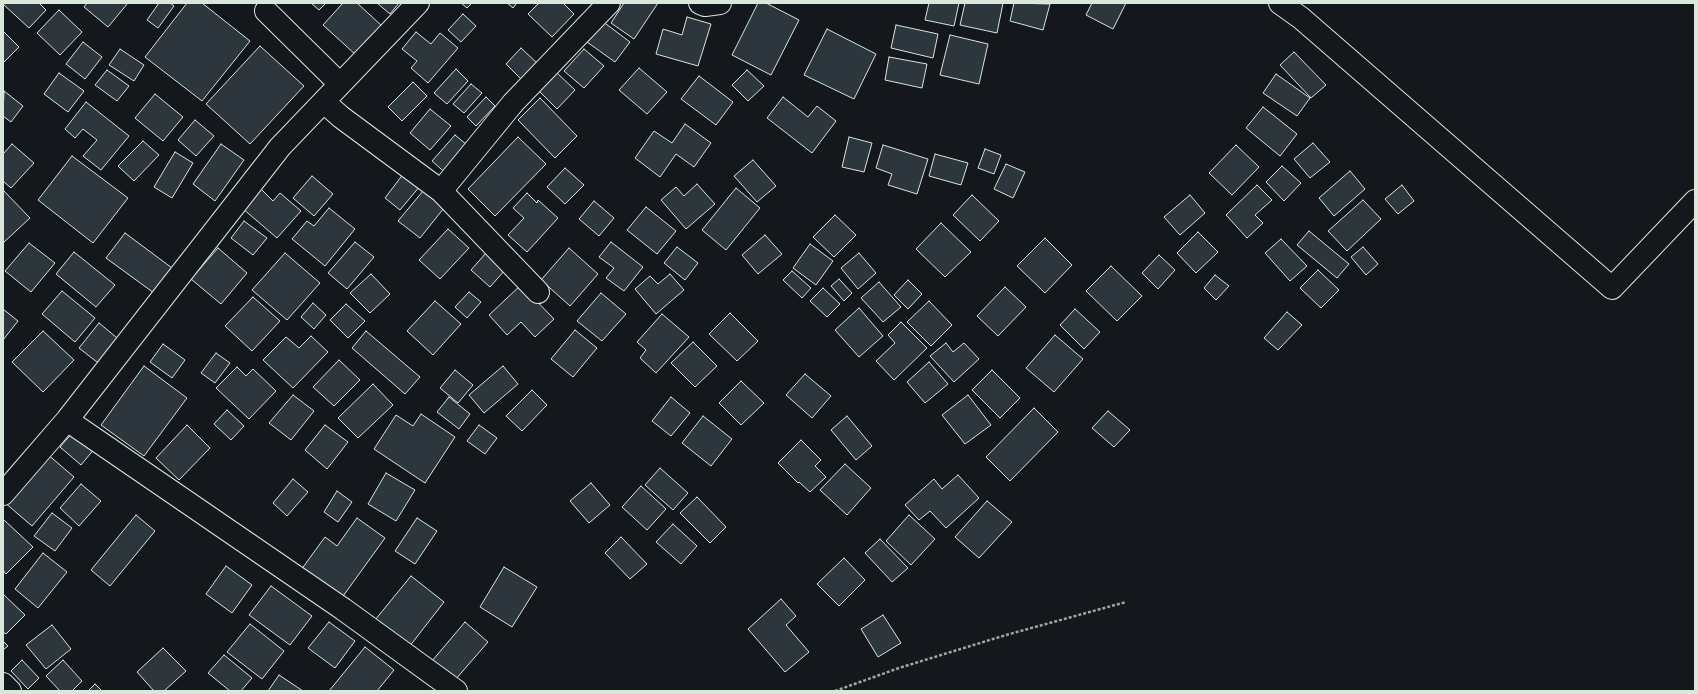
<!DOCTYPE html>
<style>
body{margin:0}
#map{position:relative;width:1698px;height:694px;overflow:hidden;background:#14181c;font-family:Lato,sans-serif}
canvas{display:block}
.frame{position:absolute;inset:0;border:4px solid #d8e6dc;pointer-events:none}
</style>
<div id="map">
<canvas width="1698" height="694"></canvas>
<div class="frame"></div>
</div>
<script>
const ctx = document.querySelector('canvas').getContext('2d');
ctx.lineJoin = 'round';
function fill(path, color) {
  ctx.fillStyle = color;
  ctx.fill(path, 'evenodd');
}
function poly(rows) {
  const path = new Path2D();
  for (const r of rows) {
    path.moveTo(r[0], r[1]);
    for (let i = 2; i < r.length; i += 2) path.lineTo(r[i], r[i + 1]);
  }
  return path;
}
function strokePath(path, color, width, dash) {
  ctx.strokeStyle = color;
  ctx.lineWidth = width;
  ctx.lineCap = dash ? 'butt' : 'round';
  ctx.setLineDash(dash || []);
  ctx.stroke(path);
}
const building = poly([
 [4,3,39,3,46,10,29,28,3,4,4,3],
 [87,3,128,3,108,27,84,7,87,3],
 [159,3,170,3,174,6,158,28,147,20,159,3],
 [187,3,202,3,250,41,202,101,145,57,187,3],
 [311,3,326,3,319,10,311,3],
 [343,3,357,3,382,26,356,55,323,25,343,3],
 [377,3,399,3,390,14,377,3],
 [461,3,472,3,467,8,461,3],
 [507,3,517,3,513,8,507,3],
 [539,3,563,3,574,14,552,37,528,14,539,3],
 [624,3,658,3,634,39,611,23,624,3],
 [758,3,766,3,799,20,771,75,732,55,758,3],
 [929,3,959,3,954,26,925,20,929,3],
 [965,3,1003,3,997,33,960,25,965,3],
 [1014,3,1050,4,1043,30,1010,21,1014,3],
 [1092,3,1126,3,1113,29,1086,15,1092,3],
 [59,10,82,32,60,55,37,33,59,10],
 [463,14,476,26,461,42,448,30,463,14],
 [687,17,711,24,698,66,656,54,663,29,682,35,687,17],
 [602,21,630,42,615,62,587,42,602,21],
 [896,25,938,34,933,58,891,48,896,25],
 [827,29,876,54,854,99,804,75,827,29],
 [3,31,19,47,3,63,3,31],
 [416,32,431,44,440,33,458,48,428,83,411,68,417,61,402,49,416,32],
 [950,35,988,44,979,84,940,75,950,35],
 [83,42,102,57,85,79,66,64,83,42],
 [260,46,304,86,250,144,206,104,260,46],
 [521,48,538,64,522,80,506,64,521,48],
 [120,49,144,65,134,81,109,65,120,49],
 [584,49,604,66,584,88,564,71,584,49],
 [1294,52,1326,85,1311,98,1280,65,1294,52],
 [889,57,927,64,922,88,885,80,889,57],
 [639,68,667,92,647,114,619,90,639,68],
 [456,69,468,81,447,104,434,93,456,69],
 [107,70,129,86,117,101,95,85,107,70],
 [747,70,764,86,748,101,732,85,747,70],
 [556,72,575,90,557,109,538,90,556,72],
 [59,73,84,91,68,112,44,94,59,73],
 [1276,74,1310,98,1297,116,1263,93,1276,74],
 [699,76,733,102,716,125,681,99,699,76],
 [413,82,427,96,402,121,388,107,413,82],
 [471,84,482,93,464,113,453,104,471,84],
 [4,91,23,106,11,122,3,116,4,91],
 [155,94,183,117,163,141,135,118,155,94],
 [486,97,495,106,476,126,467,117,486,97],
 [783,97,808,117,817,106,836,121,812,153,767,118,783,97],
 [540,98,577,136,555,158,518,120,540,98],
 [86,102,129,136,101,170,83,156,97,140,83,129,75,138,65,129,86,102],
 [1263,107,1297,134,1280,156,1246,128,1263,107],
 [430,109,451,126,430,150,410,133,430,109],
 [195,120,214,136,196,156,178,140,195,120],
 [685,124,711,143,694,167,676,154,660,177,635,158,654,131,672,143,685,124],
 [455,135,472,149,449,176,432,161,455,135],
 [518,137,546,164,495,216,468,189,518,137],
 [849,137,872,143,864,172,842,167,849,137],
 [143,141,159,155,134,181,118,166,143,141],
 [1313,143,1330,162,1310,178,1294,159,1313,143],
 [12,144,34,163,11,188,3,181,3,154,12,144],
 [221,144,244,160,215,201,193,184,221,144],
 [883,145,928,159,917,194,888,185,892,174,876,168,883,145],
 [1236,145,1259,167,1232,195,1209,173,1236,145],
 [985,149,1001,155,994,174,978,168,985,149],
 [175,152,193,163,172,198,154,187,175,152],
 [935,154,968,163,961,185,929,176,935,154],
 [72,156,128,198,93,243,38,200,72,156],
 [753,160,776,186,757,202,734,176,753,160],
 [1006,164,1025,172,1013,198,994,189,1006,164],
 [1282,166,1301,183,1284,201,1266,182,1282,166],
 [565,168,584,185,565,204,547,187,565,168],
 [1350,171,1365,189,1334,216,1319,198,1350,171],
 [404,173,420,186,400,210,385,198,404,173],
 [312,176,333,194,314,216,293,198,312,176],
 [697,184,715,204,686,229,661,200,676,187,684,196,697,184],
 [1257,185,1272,200,1255,215,1263,223,1247,238,1226,215,1257,185],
 [1402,185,1414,201,1398,214,1385,199,1402,185],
 [260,188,273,201,280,193,301,211,277,238,242,208,260,188],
 [736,188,760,208,726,250,702,230,736,188],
 [3,190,30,218,3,243,3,190],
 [423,191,444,208,420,238,398,221,423,191],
 [527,193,537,203,538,200,558,218,527,252,508,235,524,218,513,208,527,193],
 [972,195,999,221,980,241,953,215,972,195],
 [1190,195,1205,213,1180,235,1164,217,1190,195],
 [1363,200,1381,219,1347,251,1328,231,1363,200],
 [594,201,614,218,599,236,579,219,594,201],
 [646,207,676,231,657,254,627,230,646,207],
 [329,208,355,229,325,266,292,239,307,221,314,226,329,208],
 [835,215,856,235,834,257,813,237,835,215],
 [244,221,267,238,253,255,231,238,244,221],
 [941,223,971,252,945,277,916,249,941,223],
 [448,229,469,248,440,279,419,260,448,229],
 [1309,231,1349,264,1337,278,1297,245,1309,231],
 [1198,232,1218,252,1196,273,1177,253,1198,232],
 [125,233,172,268,154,293,106,258,125,233],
 [765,235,782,254,758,274,742,255,765,235],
 [1045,238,1072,265,1045,293,1017,266,1045,238],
 [1281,239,1307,266,1290,281,1265,253,1281,239],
 [355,242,374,257,347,289,328,273,355,242],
 [611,242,643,267,624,291,606,278,614,268,599,257,611,242],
 [29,243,55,263,31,292,5,271,29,243],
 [810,244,833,261,816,285,793,268,810,244],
 [677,247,698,263,685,280,664,263,677,247],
 [1363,247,1378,264,1366,275,1351,257,1363,247],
 [218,248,247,273,221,304,191,279,218,248],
 [569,248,598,274,570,306,541,280,569,248],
 [74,252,115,285,96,307,56,274,74,252],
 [285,253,320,283,287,320,252,290,285,253],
 [486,253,505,270,490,287,471,270,486,253],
 [859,253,876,273,858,289,841,268,859,253],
 [1159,255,1175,270,1158,289,1142,273,1159,255],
 [1111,266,1142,296,1117,321,1086,291,1111,266],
 [1318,270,1339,290,1321,308,1300,288,1318,270],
 [792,271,811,288,802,298,783,280,792,271],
 [371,274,390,294,370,313,350,293,371,274],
 [670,274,684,290,656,314,635,289,650,276,658,284,670,274],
 [1215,275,1229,286,1216,300,1204,288,1215,275],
 [839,279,852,293,844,301,831,286,839,279],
 [908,280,922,294,908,309,894,295,908,280],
 [879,282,901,307,883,322,861,298,879,282],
 [521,285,554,319,535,337,521,322,507,335,489,315,521,285],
 [1005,287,1026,307,998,336,977,316,1005,287],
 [823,288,840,304,827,317,810,301,823,288],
 [62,291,95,318,75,342,42,314,62,291],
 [469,292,481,302,467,318,455,307,469,292],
 [601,293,626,314,602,341,577,321,601,293],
 [253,297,280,321,252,351,225,326,253,297],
 [435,301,461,324,433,355,407,331,435,301],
 [929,301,952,325,931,346,907,322,929,301],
 [313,303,326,315,314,329,301,317,313,303],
 [346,304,365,321,348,338,330,320,346,304],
 [859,308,883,336,859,357,835,330,859,308],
 [3,309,18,321,3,340,3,309],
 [1075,309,1100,332,1084,349,1060,325,1075,309],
 [1287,312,1302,325,1278,350,1264,338,1287,312],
 [730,313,758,341,737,361,709,334,730,313],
 [662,314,689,337,656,373,640,358,646,350,637,342,662,314],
 [901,322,927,348,894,380,876,361,895,343,888,335,901,322],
 [99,323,122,342,102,366,79,348,99,323],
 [575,330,597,348,573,377,551,359,575,330],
 [43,331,74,360,43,392,12,362,43,331],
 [366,331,420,377,405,394,352,348,366,331],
 [1055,335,1083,359,1054,392,1026,368,1055,335],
 [311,336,328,352,293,388,263,360,286,337,299,348,311,336],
 [693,342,717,366,695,387,671,363,693,342],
 [946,343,953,352,964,343,979,359,954,382,930,356,946,343],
 [163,344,185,360,172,378,150,362,163,344],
 [216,353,230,363,215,383,201,373,216,353],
 [339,360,360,380,334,406,313,387,339,360],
 [929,362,948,384,925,403,907,382,929,362],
 [144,366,187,398,144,456,101,425,144,366],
 [503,366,518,384,484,413,469,395,503,366],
 [237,367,246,376,253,369,276,391,249,419,216,388,237,367],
 [455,370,473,385,458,403,440,388,455,370],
 [992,370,1020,398,1000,418,972,390,992,370],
 [805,374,831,396,812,418,786,395,805,374],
 [741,381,764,403,741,425,719,403,741,381],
 [373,384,393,405,358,438,338,418,373,384],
 [532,390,547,405,522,431,506,416,532,390],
 [293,395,314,411,291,440,269,423,293,395],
 [968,395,991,425,965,444,942,415,968,395],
 [449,397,470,414,459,429,437,412,449,397],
 [671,397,690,413,671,436,652,421,671,397],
 [1034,408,1058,432,1010,481,986,457,1034,408],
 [227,410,244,426,231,440,214,424,227,410],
 [1108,411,1130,430,1114,447,1092,428,1108,411],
 [421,414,455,437,425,483,374,449,396,415,413,426,421,414],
 [703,416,732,439,711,466,682,443,703,416],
 [847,416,872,446,856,460,831,430,847,416],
 [187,425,210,448,179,480,156,458,187,425],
 [325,425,348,442,327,469,305,450,325,425],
 [479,425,497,438,485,454,467,441,479,425],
 [74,431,95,448,81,465,60,447,74,431],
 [801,440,821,460,815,466,826,477,810,492,799,482,798,483,778,463,801,440],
 [46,453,74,477,32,526,4,502,46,453],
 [845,464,871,488,847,515,820,490,845,464],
 [660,468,688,493,673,510,645,485,660,468],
 [386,473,415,490,396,521,368,504,386,473],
 [958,475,979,498,946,528,930,511,919,520,905,505,934,479,942,489,958,475],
 [293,479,308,492,287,516,273,503,293,479],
 [591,483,610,505,589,523,570,501,591,483],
 [81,484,101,501,79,526,60,508,81,484],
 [641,486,666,509,647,530,622,507,641,486],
 [337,491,352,502,338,522,324,512,337,491],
 [697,497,726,527,710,543,680,513,697,497],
 [987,501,1012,522,979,558,955,537,987,501],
 [52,513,72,528,55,551,34,536,52,513],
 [136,515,155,531,110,586,91,570,136,515],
 [909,515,935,539,911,565,886,541,909,515],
 [357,518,385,538,341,599,301,570,325,537,337,546,357,518],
 [417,518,437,531,415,564,395,551,417,518],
 [3,519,33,547,6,574,3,570,3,519],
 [673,524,697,546,681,564,656,542,673,524],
 [621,537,647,564,630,579,605,553,621,537],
 [880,539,908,568,892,582,865,553,880,539],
 [43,553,67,572,38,608,15,589,43,553],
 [844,558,865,580,839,606,817,584,844,558],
 [226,566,252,585,232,613,206,594,226,566],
 [504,567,537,587,512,627,480,607,504,567],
 [411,576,444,602,409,647,375,620,411,576],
 [271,586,312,616,290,645,249,615,271,586],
 [3,594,25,615,6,634,3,632,3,594],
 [781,599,796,616,786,625,809,652,785,672,748,629,781,599],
 [883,615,901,643,878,657,861,629,883,615],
 [329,622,355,641,335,668,308,648,329,622],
 [465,622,488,642,455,680,432,661,465,622],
 [250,624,284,651,262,679,227,652,250,624],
 [52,625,71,649,46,669,26,645,52,625],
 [3,641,8,646,3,650,3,641],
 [365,647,394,670,377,691,329,691,365,647],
 [163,648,186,671,164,691,154,691,137,672,163,648],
 [224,655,252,678,241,691,230,691,208,673,224,655],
 [22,660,39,678,28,689,11,671,22,660],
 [63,660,82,681,72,691,60,691,46,676,63,660],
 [279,675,303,691,268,691,279,675],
 [95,684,102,691,88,691,95,684]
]);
fill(building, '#2c363c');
strokePath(building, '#d8e6dc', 1);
const minor = poly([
 [700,3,705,5,720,3],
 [1280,3,1301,18,1612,288,1695,201],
 [266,11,340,84],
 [324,102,341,117,441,191,538,292],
 [441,191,513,103,609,3],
 [67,420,343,609,456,691],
 [3,494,67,420,280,147,418,3],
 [3,684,10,691]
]);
strokePath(minor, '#d8e6dc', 24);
strokePath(poly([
 [835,691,899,668,1006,635,1126,602]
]), '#9da8a2', 2.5, [3, 2]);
strokePath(minor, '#14181c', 22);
</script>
